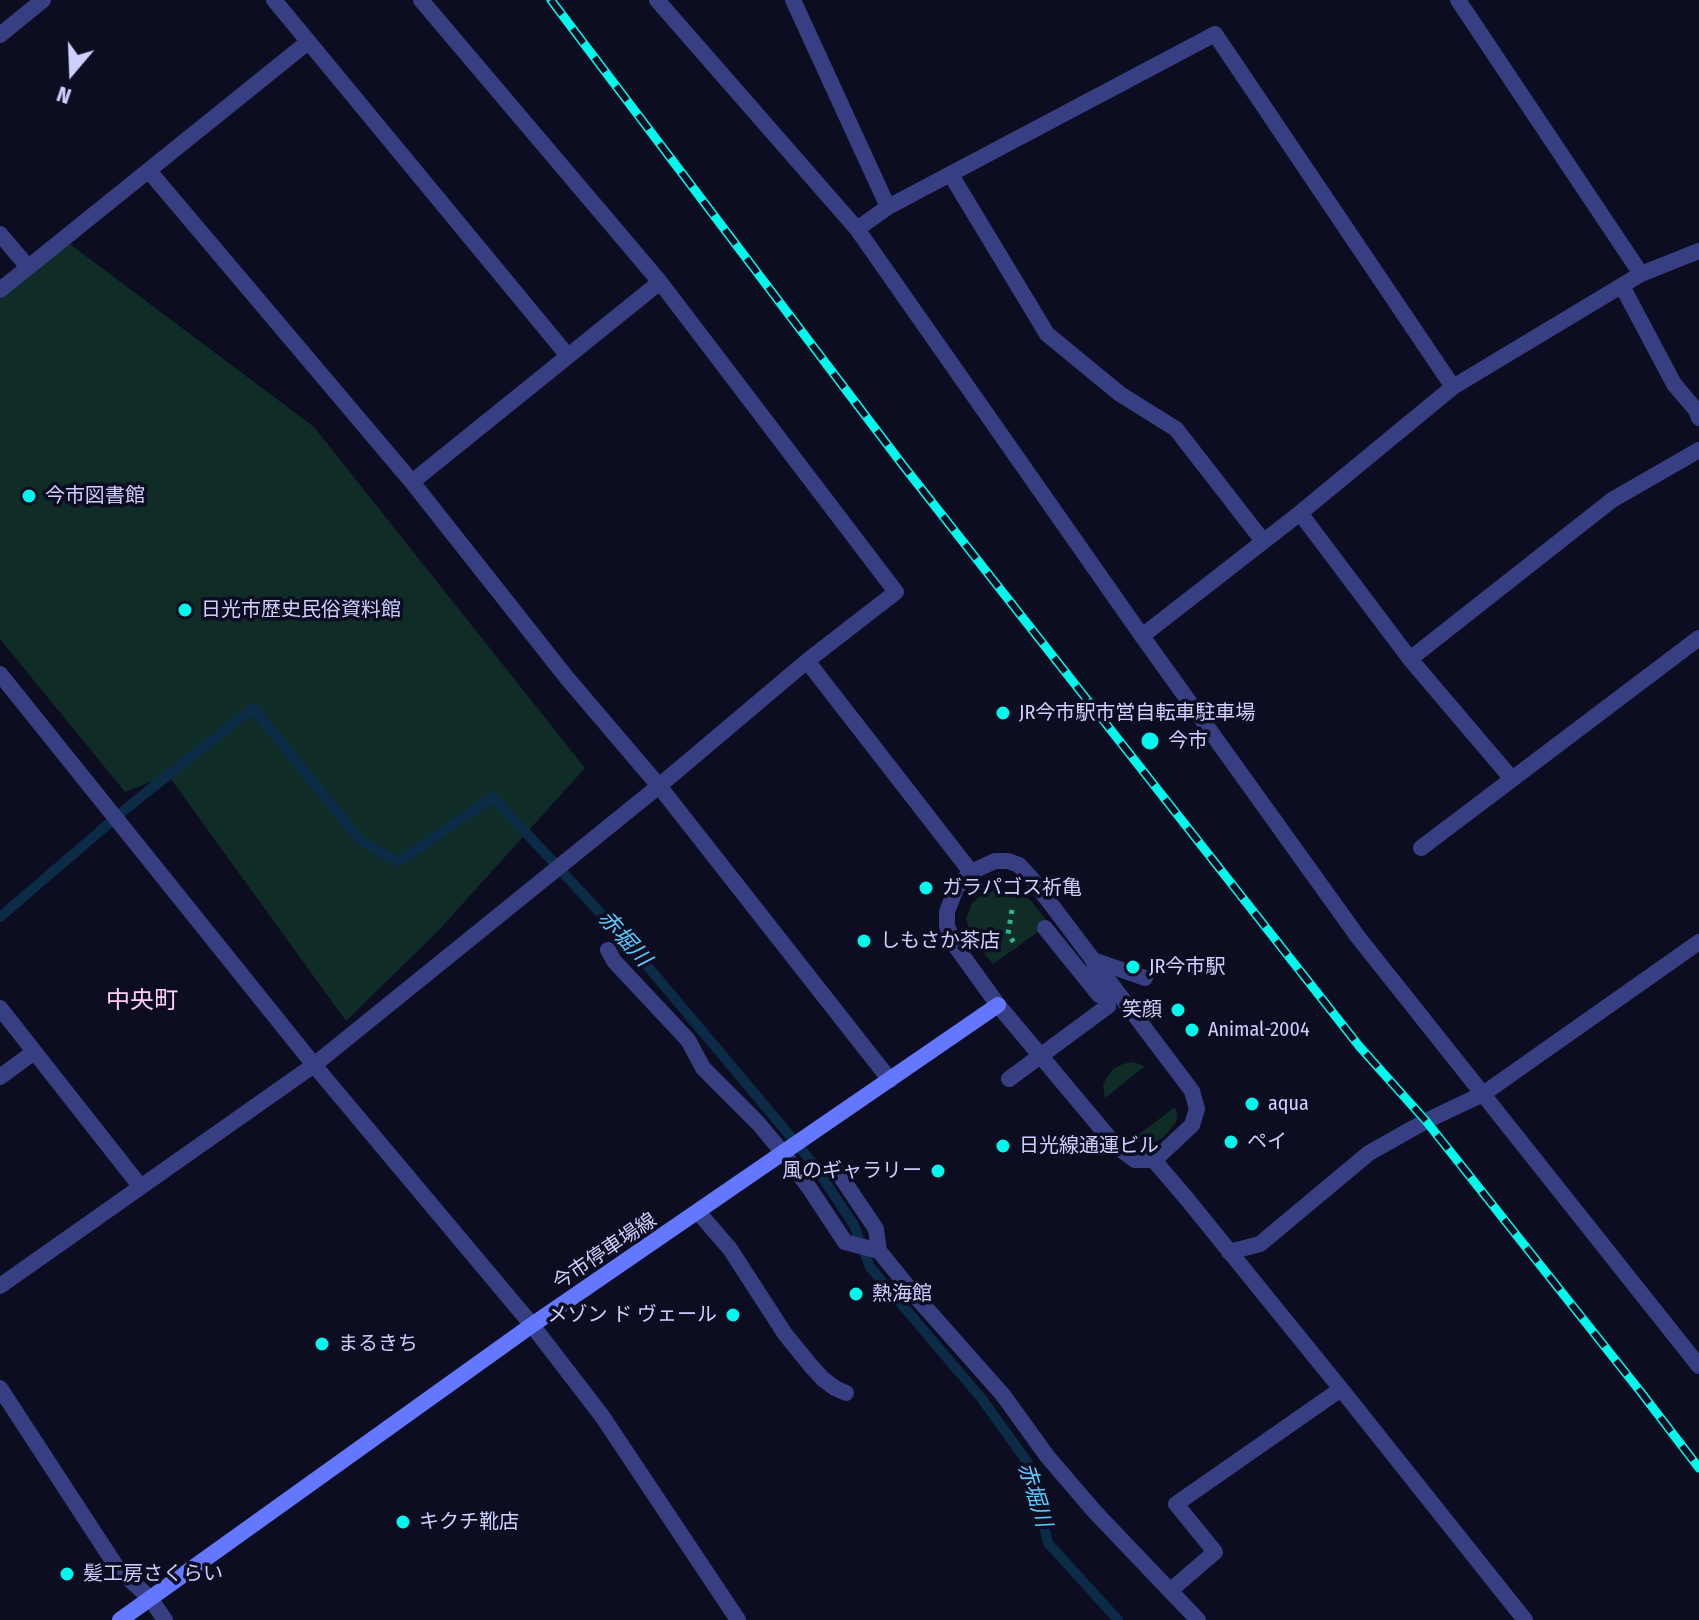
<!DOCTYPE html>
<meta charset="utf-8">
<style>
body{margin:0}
#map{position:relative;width:1699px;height:1620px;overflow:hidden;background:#0d0d22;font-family:"Fira Sans Condensed",sans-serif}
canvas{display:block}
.north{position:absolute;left:32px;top:32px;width:80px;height:80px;-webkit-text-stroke:6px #0d0d22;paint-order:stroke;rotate:199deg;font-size:22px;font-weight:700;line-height:32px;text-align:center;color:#cdcfff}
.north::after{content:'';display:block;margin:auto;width:28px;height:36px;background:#cdcfff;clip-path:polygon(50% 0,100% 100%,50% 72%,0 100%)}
</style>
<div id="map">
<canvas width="1699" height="1620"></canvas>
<div class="north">N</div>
</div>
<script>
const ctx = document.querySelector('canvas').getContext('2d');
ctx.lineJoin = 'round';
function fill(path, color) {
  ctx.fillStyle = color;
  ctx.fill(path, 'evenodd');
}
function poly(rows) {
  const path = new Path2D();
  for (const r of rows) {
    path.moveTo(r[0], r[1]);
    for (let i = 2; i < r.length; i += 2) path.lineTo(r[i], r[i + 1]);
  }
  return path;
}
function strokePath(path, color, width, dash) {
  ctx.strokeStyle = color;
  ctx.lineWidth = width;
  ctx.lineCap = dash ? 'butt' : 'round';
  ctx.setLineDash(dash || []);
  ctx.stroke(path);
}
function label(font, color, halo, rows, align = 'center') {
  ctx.font = font + ' "Fira Sans Condensed","Noto Sans JP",sans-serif';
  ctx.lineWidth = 7;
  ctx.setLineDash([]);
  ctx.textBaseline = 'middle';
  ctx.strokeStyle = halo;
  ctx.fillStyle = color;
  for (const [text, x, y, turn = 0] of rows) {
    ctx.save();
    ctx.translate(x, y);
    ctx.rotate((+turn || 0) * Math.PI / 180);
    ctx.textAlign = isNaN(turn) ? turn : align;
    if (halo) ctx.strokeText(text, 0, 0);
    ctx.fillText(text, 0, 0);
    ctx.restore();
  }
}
fill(poly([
 [63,239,314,427,585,768,439,930,346,1021,168,775,125,792,0,639,0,299],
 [997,889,1022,894,1032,902,1049,924,993,964,972,939,966,919,972,903,979,897],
 [1133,1062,1145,1066,1105,1098,1103,1084,1108,1076,1113,1069,1123,1064],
 [1175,1107,1177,1115,1176,1122,1164,1137,1155,1142,1139,1142,1134,1138]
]), '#102c27');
strokePath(poly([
 [0,917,128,807,253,708,360,840,398,862,493,797,629,944,812,1162,854,1225,870,1267,982,1399,1028,1463,1048,1543,1118,1620]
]), '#0b2b47', 10);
strokePath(poly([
 [1012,910,1008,934,1017,947]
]), '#2bb599', 5, [4, 6]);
strokePath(poly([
 [698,1212,730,1249,785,1334,811,1366,823,1379,835,1388,846,1393]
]), '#373f82', 16);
strokePath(poly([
 [1045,928,1099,995],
 [608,950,614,961,688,1040,703,1068,758,1123,783,1153,810,1189,845,1242,879,1251,918,1299,1003,1395,1047,1456,1095,1512,1198,1620],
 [1009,1079,1108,1006,1093,960,1145,978],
 [837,1171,876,1229,879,1251]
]), '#373f82', 16);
strokePath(poly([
 [274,0,568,356],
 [657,0,857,229,1142,636,1358,937,1699,1366],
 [793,0,888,207],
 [1458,0,1641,274],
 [0,35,43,0],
 [149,171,412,482,567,678,659,786,890,1080],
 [951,175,1047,334,1120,394,1176,429,1263,541],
 [857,229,888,207,1215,34,1453,387],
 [0,234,28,267],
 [1622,286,1674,384,1696,410,1699,418],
 [0,290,308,42],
 [412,482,660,282],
 [1300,513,1410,659,1512,779],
 [1142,636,1300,513,1453,387,1641,274,1699,251],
 [1410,659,1612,500,1699,450],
 [807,661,971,872],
 [1421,848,1699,638],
 [0,1008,140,1186],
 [0,1077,34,1052],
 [1152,1158,1187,1199,1341,1389,1525,1620],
 [1229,1252,1260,1244,1369,1153,1426,1121,1483,1094,1699,942],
 [0,1286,314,1065,659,786,807,661,896,592,660,282,421,0],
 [0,1388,118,1569,150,1598,165,1620],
 [1171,1590,1215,1552,1176,1504,1341,1389]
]), '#373f82', 16);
strokePath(poly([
 [0,674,314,1065,532,1325,602,1416,738,1620],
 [995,861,1008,861,1019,865,1032,879,1192,1091,1197,1109,1192,1125,1160,1155,1148,1160,1135,1160,1116,1146,998,1005,954,944,947,926,947,912,956,888,971,872,995,861]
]), '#373f82', 16);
strokePath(poly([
 [120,1620,532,1325,998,1005]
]), '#6477ff', 16);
const rail = poly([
 [551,0,902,464,1359,1046,1426,1121,1640,1391,1699,1468]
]);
strokePath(rail, '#00f8ed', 9);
strokePath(rail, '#0d0d22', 6, [18]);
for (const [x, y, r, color] of [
 [29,496,8,"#00f8ed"],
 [185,610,8,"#00f8ed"],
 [1003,713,8,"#00f8ed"],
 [1150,741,10,"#00f8ed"],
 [926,888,8,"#00f8ed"],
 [864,941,8,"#00f8ed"],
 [1133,967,8,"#00f8ed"],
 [1178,1010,8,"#00f8ed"],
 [1192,1030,8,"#00f8ed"],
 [1252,1104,8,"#00f8ed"],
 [1231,1142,8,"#00f8ed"],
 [1003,1146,8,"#00f8ed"],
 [938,1171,8,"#00f8ed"],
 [856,1294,8,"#00f8ed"],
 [733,1315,8,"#00f8ed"],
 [322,1344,8,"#00f8ed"],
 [403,1522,8,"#00f8ed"],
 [67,1574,8,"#00f8ed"]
]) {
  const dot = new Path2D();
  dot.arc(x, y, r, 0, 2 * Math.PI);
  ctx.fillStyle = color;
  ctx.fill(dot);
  strokePath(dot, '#0d0d22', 3);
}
label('20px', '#cdcfff', '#0d0d22', [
 ["今市図書館",45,496],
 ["日光市歴史民俗資料館",201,610],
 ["JR今市駅市営自転車駐車場",1019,713],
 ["今市",1168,741],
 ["ガラパゴス祈亀",942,888],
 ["しもさか茶店",880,941],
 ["JR今市駅",1149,967],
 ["笑顔",1162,1010,"right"],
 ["Animal-2004",1208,1030],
 ["aqua",1268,1104],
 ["ペイ",1247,1142],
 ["日光線通運ビル",1019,1146],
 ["風のギャラリー",922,1171,"right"],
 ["熱海館",872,1294],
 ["メゾン ド ヴェール",717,1315,"right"],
 ["まるきち",338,1344],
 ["キクチ靴店",419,1522],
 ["髪工房さくらい",83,1574]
], 'left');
label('20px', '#cdcfff', '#0d0d22', [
 ["今市停車場線",605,1252,-34]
]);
label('italic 22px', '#5bcbff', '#0d0d22', [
 ["赤堀川",624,939,48],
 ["赤堀川",1034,1495,73]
]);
label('24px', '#ffcff5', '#0d0d22', [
 ["中央町",142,1001]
]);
</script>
